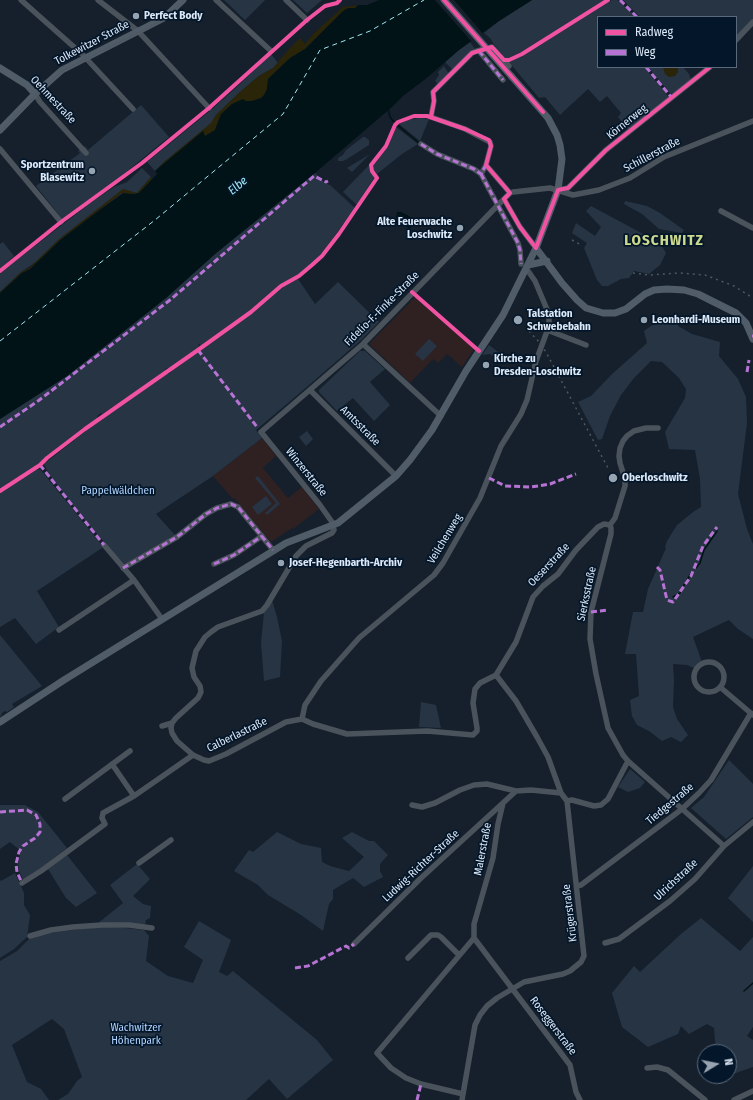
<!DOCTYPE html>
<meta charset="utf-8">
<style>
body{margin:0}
#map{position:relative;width:753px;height:1100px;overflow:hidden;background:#15202c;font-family:"Fira Sans Condensed",sans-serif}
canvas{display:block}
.legend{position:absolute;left:597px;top:16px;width:140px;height:52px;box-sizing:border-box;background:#04162a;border:1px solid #5a6a7c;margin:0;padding:5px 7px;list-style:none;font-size:12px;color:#dce9f8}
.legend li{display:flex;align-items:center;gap:8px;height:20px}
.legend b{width:20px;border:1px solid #5a6a7c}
.north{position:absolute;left:697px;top:1044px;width:40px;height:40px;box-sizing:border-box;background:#04162a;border:1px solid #5a6a7c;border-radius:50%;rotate:80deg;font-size:11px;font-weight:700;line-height:16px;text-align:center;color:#dce9f8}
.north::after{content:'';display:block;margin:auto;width:14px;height:18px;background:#96a3b1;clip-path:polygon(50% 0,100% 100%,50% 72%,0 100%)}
</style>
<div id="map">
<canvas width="753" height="1100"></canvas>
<ul class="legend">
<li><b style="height:5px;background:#f153a3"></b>Radweg</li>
<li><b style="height:5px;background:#b673d3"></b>Weg</li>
</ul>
<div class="north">N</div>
</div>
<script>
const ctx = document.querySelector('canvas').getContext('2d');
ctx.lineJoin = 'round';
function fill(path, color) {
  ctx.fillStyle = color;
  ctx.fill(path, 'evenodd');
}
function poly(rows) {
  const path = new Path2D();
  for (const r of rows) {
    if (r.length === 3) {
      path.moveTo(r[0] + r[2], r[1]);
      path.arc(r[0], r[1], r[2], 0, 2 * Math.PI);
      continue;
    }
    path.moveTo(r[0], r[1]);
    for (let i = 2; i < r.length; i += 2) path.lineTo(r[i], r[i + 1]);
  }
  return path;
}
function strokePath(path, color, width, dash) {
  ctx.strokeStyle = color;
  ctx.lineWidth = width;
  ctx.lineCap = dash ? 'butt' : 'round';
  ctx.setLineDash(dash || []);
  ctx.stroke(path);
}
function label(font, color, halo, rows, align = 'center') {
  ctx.font = font + ' "Fira Sans Condensed",sans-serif';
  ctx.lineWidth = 3.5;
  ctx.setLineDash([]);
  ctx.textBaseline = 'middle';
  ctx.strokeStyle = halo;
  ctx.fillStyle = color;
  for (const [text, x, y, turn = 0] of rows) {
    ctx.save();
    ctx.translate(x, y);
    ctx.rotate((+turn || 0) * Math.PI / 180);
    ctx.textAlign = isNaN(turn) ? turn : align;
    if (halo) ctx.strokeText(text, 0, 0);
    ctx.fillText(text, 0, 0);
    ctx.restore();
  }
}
fill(poly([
 [415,297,474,349,462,367,447,354,438,363,433,359,410,383,371,346,370,344,371,342],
 [262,438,276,456,263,468,288,498,302,487,319,509,293,529,292,528,271,542,234,498,232,498,213,476]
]), '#2f2022');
fill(poly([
 [224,0,265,0,245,20],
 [293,0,322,0,307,13],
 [532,0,606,0,521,52,506,59,493,43,490,38,484,33,499,21],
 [612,0,617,0,620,2,636,17,598,17,598,67,644,67,668,96,668,98,663,103,659,104,658,107,628,130,618,117,621,113,607,96,600,102,588,89,560,115,545,97,539,98,509,62],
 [623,0,753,0,753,19,736,38,736,17,640,17],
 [470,42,475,49,453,70,445,62,459,50],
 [271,54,278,63,273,68,259,76,240,92,216,115,212,123,164,162,155,171,147,162,211,110,239,85],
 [444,66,449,74,438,84,435,81,439,75,438,72],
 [648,67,683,67,689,74,691,80,675,94,670,93],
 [141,105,169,137,115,181,63,220,36,186,80,153,78,151,85,146,88,150],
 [420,118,429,119,420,141,399,124,408,120],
 [396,127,418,144,402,154,377,174,373,169,373,164,388,147],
 [363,137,365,137,369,140,369,145,347,159,343,161,338,161,338,158,343,155,346,150],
 [370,154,352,172,347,168],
 [369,165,374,178,357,205,343,192],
 [142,168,151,177,137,193,21,272,0,292,0,273,89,204,114,187,127,182],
 [315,173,323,181,324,183,330,185,355,208,325,249,312,264,303,272,280,286,248,313,201,346,198,343,199,347,198,349,170,369,168,368,165,369,166,372,102,414,101,413,97,416,98,418,34,467,0,489,0,419,67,376,166,298,215,254],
 [625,201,647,206,660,213,684,230,682,233,659,229,642,214,624,204],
 [591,206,660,243,666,253,660,265,649,274,634,271,629,278,621,279,608,286,602,286,597,280,584,248,587,243,572,233,576,223,595,236,601,227,586,211],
 [3,242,14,256,0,269,0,244],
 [298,279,315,304,338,282,379,322,362,339,308,386,256,430,262,438,213,476,156,514,175,535,124,564,82,517,49,474,44,464,105,416,167,374,171,373,170,372,244,318,284,286],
 [667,316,680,319,678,326,692,334,720,342,719,356,738,379,746,397,747,423,738,494,747,529,753,544,753,639,738,629,729,620,693,637,702,662,694,668,687,665,673,664,674,680,673,707,677,719,688,735,681,742,671,737,662,741,649,731,637,725,632,716,630,700,639,696,636,654,625,654,633,612,643,612,648,589,666,548,665,547,667,541,677,525,693,512,701,507,700,479,695,450,669,449,665,432,685,398,686,389,679,378,662,362,651,361,634,378,621,395,610,416,602,439,598,440,578,402,591,396,612,374,647,343,644,331,661,319],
 [429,339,437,346,423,361,415,354],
 [489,345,502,355,497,361,495,357,490,354,482,355],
 [360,351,365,351,385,369,370,382,390,405,374,421,353,398,337,411,319,392,319,390],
 [307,431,313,439,306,446,299,437],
 [40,469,101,544,102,548,37,591,59,627,36,644,15,618,0,627,0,492,36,470],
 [258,476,280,504,267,515,265,513,276,503,255,478],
 [266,496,272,504,258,515,252,507],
 [272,600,277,617,282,641,280,677,264,681,261,643,264,612],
 [0,635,42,686,12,704,14,707,7,712,5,711,3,712,0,717],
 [421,702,436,705,441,728,419,727],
 [729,760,753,784,753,817,726,839,691,808,704,797],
 [630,769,645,782,640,788,628,792,618,787],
 [0,805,25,805,38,812,67,848,24,881,19,871,18,864,21,851,10,842,0,849],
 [277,832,301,844,321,848,322,862,330,866,349,871,364,857,342,838,352,832,369,841,374,841,388,855,380,864,380,871,383,877,364,887,353,878,333,890,333,899,329,904,323,931,301,915,268,895,258,885,234,871,249,850,253,852],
 [67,855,97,893,76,907,66,898,48,869],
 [137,864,150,879,133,896,143,904,151,906,150,918,146,920,145,925,97,924,123,903,110,885],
 [753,866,753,922,728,898],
 [15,873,24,893,24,905,30,915,27,937,14,949,0,958,0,880,1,881],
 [701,918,740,951,753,937,753,1027,747,1036,753,1040,753,1067,730,1075,729,1073,729,1052,716,1052,714,1028,707,1024,689,1034,681,1026,678,1034,648,1047,622,1027,612,993,634,966,640,972,681,934],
 [199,921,231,940,219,972,227,976,233,971,317,1040,333,1060,287,1099,269,1079,246,1100,0,1100,0,961,17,951,30,938,42,934,72,930,101,927,125,928,144,930,149,936,146,961,168,976,193,983,203,960,184,947],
 [52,1019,64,1029,82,1077,77,1081,68,1094,58,1100,49,1100,41,1089,27,1082,12,1045]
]), '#263444');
fill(poly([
 [358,5,355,8,348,8,343,11,305,49,290,58,268,79,267,89,264,95,261,98,252,101,246,101,221,114,215,130,205,136,203,132,155,171,164,162,211,123,216,115,240,92,259,76,273,68,288,50,300,38,305,44,313,34,343,7],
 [663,67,678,67,678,72,675,76,669,77,665,74],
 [151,177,152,179,145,187,139,193,133,194,122,193,60,240,30,269,22,273,0,293,0,292,21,272,29,268,59,239,123,189,137,193]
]), '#2a2409');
fill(poly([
 [379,0,532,0,499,21,459,50,428,77,403,96,392,107,315,173,215,254,166,298,67,376,0,419,0,293,22,273,30,269,60,240,98,211,123,193,133,194,139,193,157,174,155,171,203,131,205,136,215,130,221,114,232,104,243,99,246,101,252,101,261,98,264,95,267,89,268,79,290,58,305,49,343,11,348,8,355,8,358,5,367,5],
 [397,212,401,212,409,216,413,222,412,227,409,228,399,221,396,217]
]), '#021317');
fill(poly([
 [435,0,454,0,484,35,473,43]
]), '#15202c');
strokePath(poly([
 [388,108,390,117,394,122,419,143],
 [696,568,700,563,704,550,717,531],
 [673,597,680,593,684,585,690,575],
 [744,991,753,983]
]), '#021317', 1.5);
strokePath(poly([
 [0,341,155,220,283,114,320,50,370,31,424,0]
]), '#a2e9f4', 1, [5, 4]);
strokePath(poly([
 [21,0,83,55,133,109],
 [98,0,138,31,209,108],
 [216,0,271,51],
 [286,0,307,20],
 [736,40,753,22],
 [479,51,503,80],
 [35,94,40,102,86,153],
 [421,144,437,154,474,169,481,174,486,165,491,146,490,142,465,129,431,117,434,101,433,92,472,53,477,51,492,47,509,66],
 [0,149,61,222],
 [486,165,510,193],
 [481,174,518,243,520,250,521,264],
 [559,190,568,188,606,150,710,67],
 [504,199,520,227,536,248],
 [721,211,753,228],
 [547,330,586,345],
 [363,344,441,416],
 [310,390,396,476],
 [610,525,611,528,611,534,591,612,590,639,596,674,608,728,623,755,628,761,724,846],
 [610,525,615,518,625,486,625,479,620,463,619,456,620,448,623,441,627,436,634,431,646,428,658,428],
 [104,545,134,580,162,619],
 [214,564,234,555,262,536],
 [123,568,177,537,206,514,217,508,231,504,238,507,273,550],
 [59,630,134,580],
 [709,677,15],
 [496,675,516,642,533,597,543,586,558,574,576,550,598,527,604,524,610,525],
 [720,687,753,715],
 [302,719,286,722,226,754,209,761,204,760,193,755,177,741,172,733,171,728,172,723,176,718,198,698,201,692,200,686,194,677,192,668,196,651,205,637,211,632,218,627,262,611,267,605,296,556,306,546,332,533,334,530,332,522,320,505,261,432,363,344,498,205,510,193,513,192,550,188,573,195,599,190,630,178,664,157,753,121],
 [302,719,305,705,321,681,359,638,434,575,443,563,480,498,501,446,521,414,527,400,536,361,549,326,549,315,546,307,535,281,526,268],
 [302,719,313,724,347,734,427,731,473,735,477,731,477,728,473,703,475,689,480,683,496,675],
 [162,726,172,723],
 [112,764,134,796],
 [65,799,130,751],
 [567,801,572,800,594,806,601,805,608,799,628,761],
 [412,805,422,807,435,803,460,790,474,785,487,784,516,791],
 [139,863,171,840],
 [22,883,41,871,105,824,102,818,103,813,134,796,193,755],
 [577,886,581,885,682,809,699,793,711,780,751,713],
 [30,936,51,930,73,927,102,925,129,925,152,928],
 [474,938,570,1065,576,1092,580,1100],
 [605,943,619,939,670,901,695,879,724,846,753,822],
 [354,944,420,879,516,791,531,790,561,793],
 [408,958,431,935,438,935,441,937,459,955],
 [647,1068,657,1067,668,1070,705,1100],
 [463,1094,421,1084,406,1078,391,1068,377,1053,474,938,474,924,493,858,498,824,503,803],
 [462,1100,475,1025,480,1015,487,1006,497,998,524,982,563,974,570,971,581,962,584,956,567,801,561,793,548,757,537,737,516,701,496,675],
 [734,1100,753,1091]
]), '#4a535b', 5.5);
strokePath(poly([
 [0,68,27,85,35,94],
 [0,130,35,94,62,70,164,18,183,0],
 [536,248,562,283,577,300,586,308,603,313,615,313,626,309,645,294,654,290,667,289,684,290,698,294,736,313,746,323,753,339],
 [528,265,547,261],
 [0,722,64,680,286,543,338,523,396,476,410,460,432,430,466,371,503,315,536,248,558,190,562,159,560,145,557,135,548,118,512,77]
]), '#505c68', 7);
strokePath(poly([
 [0,132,35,95,62,71,165,19,184,0]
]), '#4e575f', 1);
strokePath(poly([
 [572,240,581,245],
 [633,273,649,275,680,273,705,275,734,286,753,298],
 [529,331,540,343,547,354,608,468]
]), '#4e575f', 1.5, [2, 4]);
strokePath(poly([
 [444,0,512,77]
]), '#505c68', 7);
strokePath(poly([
 [620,0,637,17],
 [479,51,503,80],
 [646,67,672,98],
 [421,144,437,154,474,169,481,174,487,163],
 [481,174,518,243,520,250,521,264],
 [752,336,753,336],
 [198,350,257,427],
 [747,372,749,360],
 [0,427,38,401,170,300,314,176,326,182,328,181],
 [40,465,104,545],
 [489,478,505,486,531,487,550,484,576,474],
 [214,564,234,555,262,536],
 [657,567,660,570,667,600,673,602,691,576,703,546,717,527],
 [123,568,177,537,206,514,217,508,231,504,238,507,273,550],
 [591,612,608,610],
 [0,812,27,810,36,815,40,824,40,832,35,838,23,846,19,852,16,864,17,872,22,883],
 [295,968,308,966,346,946,349,948,354,944],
 [417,1100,421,1084]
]), '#b673d3', 3, [6, 3]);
strokePath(poly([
 [444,0,543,112],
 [431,117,434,101,433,92,472,53,492,47,504,60,509,60,522,54,608,0],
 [0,271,61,222,142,163,209,108,307,20,325,6,337,3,340,0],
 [412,292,479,351],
 [0,491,40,465,47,458,85,429,198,350,251,312,281,286,299,276,312,265,322,256,339,234,377,178,372,171,371,165,386,146,395,125,398,122,414,116,427,116,465,129,489,140,491,146,486,165,510,193,504,199,520,227,536,248,558,190,568,188,606,150,710,67]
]), '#f153a3', 4);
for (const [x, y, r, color] of [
 [136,16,4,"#96a3b1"],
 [92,171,4,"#96a3b1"],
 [460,228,4,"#96a3b1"],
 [518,320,5,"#96a3b1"],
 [644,320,4,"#96a3b1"],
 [486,365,4,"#96a3b1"],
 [613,478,5,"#96a3b1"],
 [281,563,4,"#96a3b1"]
]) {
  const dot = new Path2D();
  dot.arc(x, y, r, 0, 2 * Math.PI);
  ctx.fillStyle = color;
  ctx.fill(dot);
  strokePath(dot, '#04162a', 1.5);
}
label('bold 11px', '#dce9f8', '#04162a', [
 ["Perfect Body",144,16],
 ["Sportzentrum",84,165,"right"],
 ["Blasewitz",84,178,"right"],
 ["Alte Feuerwache",452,222,"right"],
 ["Loschwitz",452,235,"right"],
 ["Talstation",527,314],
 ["Schwebebahn",527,327],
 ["Leonhardi-Museum",652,320],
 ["Kirche zu",494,359],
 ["Dresden-Loschwitz",494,372],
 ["Oberloschwitz",622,478],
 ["Josef-Hegenbarth-Archiv",289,563]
], 'left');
label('11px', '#dce9f8', '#04162a', [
 ["Tolkewitzer Straße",92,43,-28],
 ["Oehmestraße",53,100,47],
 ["Körnerweg",627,122,-39],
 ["Schillerstraße",652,155,-28],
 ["Fidelio-F.-Finke-Straße",382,309,-45],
 ["Amtsstraße",360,426,45],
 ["Winzerstraße",306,472,51],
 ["Veilchenweg",445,539,-59],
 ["Oeserstraße",549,565,-47],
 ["Sierksstraße",587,594,-78],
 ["Calberlastraße",237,735,-26],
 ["Tiedgestraße",670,804,-40],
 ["Malerstraße",483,849,-79],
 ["Ludwig-Richter-Straße",421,866,-43],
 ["Ulrichstraße",676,880,-43],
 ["Krügerstraße",570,913,-97],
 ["Roseggerstraße",553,1026,53]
]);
label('11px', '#aed3fe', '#04162a', [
 ["Pappelwäldchen",118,491],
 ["Wachwitzer",136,1028],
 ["Höhenpark",136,1041]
]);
label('italic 12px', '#a2e9f4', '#04162a', [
 ["Elbe",238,186,-41]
]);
ctx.letterSpacing = '1px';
label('bold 15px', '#cdda8d', '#04162a', [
 ["LOSCHWITZ",664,241]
]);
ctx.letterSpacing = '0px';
</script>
